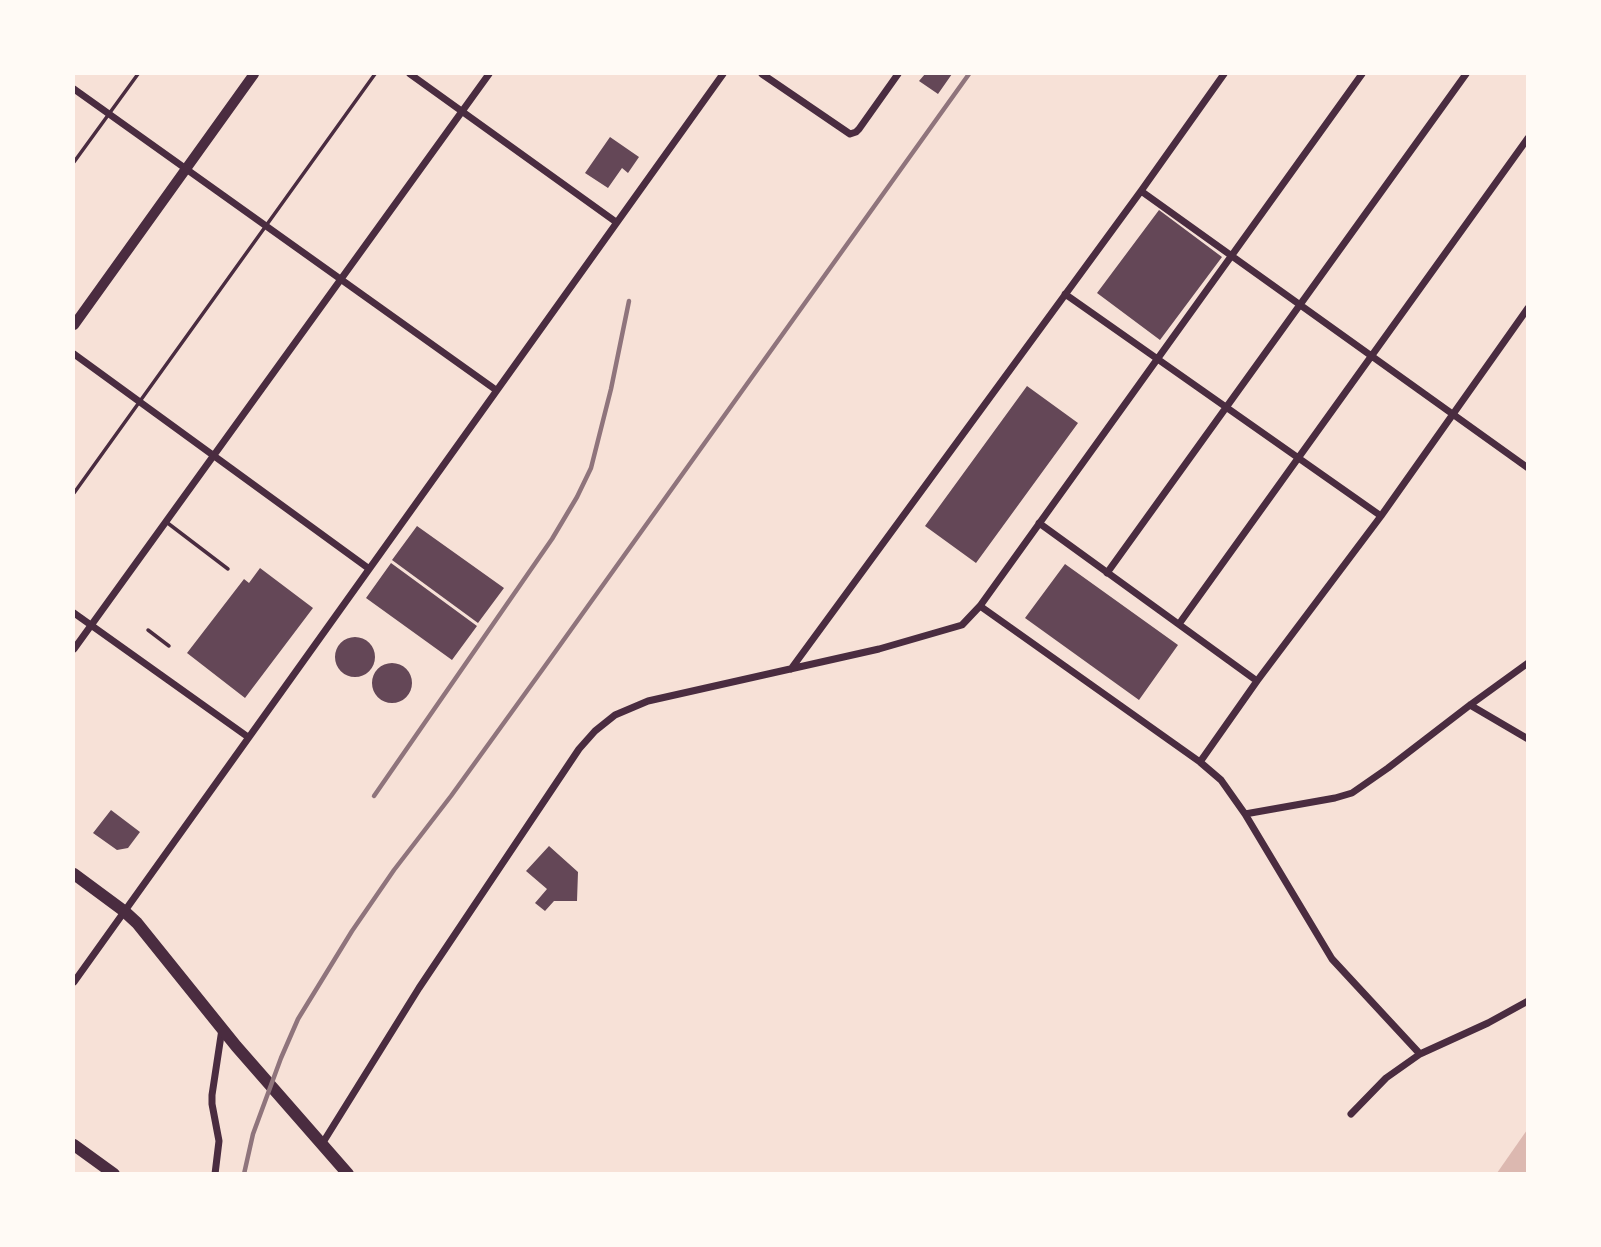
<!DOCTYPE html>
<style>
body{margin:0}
#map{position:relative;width:1601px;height:1247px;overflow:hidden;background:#f7e1d7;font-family:"Work Sans",sans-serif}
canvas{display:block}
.frame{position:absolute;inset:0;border:75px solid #fffaf5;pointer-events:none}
</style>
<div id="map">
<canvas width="1601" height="1247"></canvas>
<div class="frame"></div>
</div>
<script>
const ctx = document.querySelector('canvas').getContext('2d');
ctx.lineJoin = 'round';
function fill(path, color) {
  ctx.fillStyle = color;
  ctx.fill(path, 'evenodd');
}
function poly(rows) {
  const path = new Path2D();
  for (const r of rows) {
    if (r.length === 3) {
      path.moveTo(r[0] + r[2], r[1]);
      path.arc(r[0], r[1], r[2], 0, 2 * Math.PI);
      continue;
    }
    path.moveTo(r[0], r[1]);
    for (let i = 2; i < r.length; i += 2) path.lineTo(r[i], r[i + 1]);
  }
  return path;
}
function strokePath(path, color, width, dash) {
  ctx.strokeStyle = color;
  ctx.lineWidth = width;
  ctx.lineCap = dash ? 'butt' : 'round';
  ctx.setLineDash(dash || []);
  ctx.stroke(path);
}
fill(poly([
 [1527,1130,1527,1173,1497,1173]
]), '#dcb8b0');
fill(poly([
 [925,74,952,74,938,94,919,81],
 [610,137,639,157,628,173,622,168,608,188,585,173],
 [1159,210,1222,257,1160,340,1097,293],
 [1027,386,1078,423,976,563,925,526],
 [417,526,504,588,478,623,392,560],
 [391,563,477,626,452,660,366,598],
 [1065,564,1178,645,1139,700,1025,618],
 [260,568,313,608,245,698,187,653,244,579,249,583],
 [355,657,20],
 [392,683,20],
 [111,810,140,832,128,848,117,850,93,833],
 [549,846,578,872,577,901,554,901,545,911,535,903,547,889,526,871]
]), '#644757');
strokePath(poly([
 [74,162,138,74],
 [74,493,375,74],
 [165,521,228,569],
 [148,630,169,646]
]), '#4a2c40', 3.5);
strokePath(poly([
 [410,74,616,222],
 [762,74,850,134,856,132,859,129,898,74],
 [74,89,496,390],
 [1141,191,1528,468],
 [1065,294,1381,516],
 [74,354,368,568],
 [1039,523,1257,681],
 [1107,573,1466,74],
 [980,606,1200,762,1221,780,1245,814,1332,959,1420,1054],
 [74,613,248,737],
 [1179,624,1528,138],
 [74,649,489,74],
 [791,669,1141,191,1224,74],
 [1470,705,1528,739],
 [1200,762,1257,681,1381,516,1528,308],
 [1245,814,1335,798,1352,793,1388,768,1470,705,1528,663],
 [74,982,723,74],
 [1351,1114,1386,1078,1420,1054,1488,1023,1528,1001],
 [322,1144,419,988,579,749,595,731,615,715,648,701,879,649,962,625,980,606,1362,74],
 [215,1174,219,1141,212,1104,212,1095,222,1029]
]), '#4a2c40', 7);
strokePath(poly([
 [74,325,254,74]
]), '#4a2c40', 10);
strokePath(poly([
 [74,874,124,911,137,923,236,1046,348,1174],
 [74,1145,114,1174]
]), '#4a2c40', 12);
strokePath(poly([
 [374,796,552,539,577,497,591,468,611,389,629,301],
 [244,1174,253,1134,281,1058,298,1019,352,931,394,870,451,796,545,666,969,74]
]), '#8f747c', 4.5);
</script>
